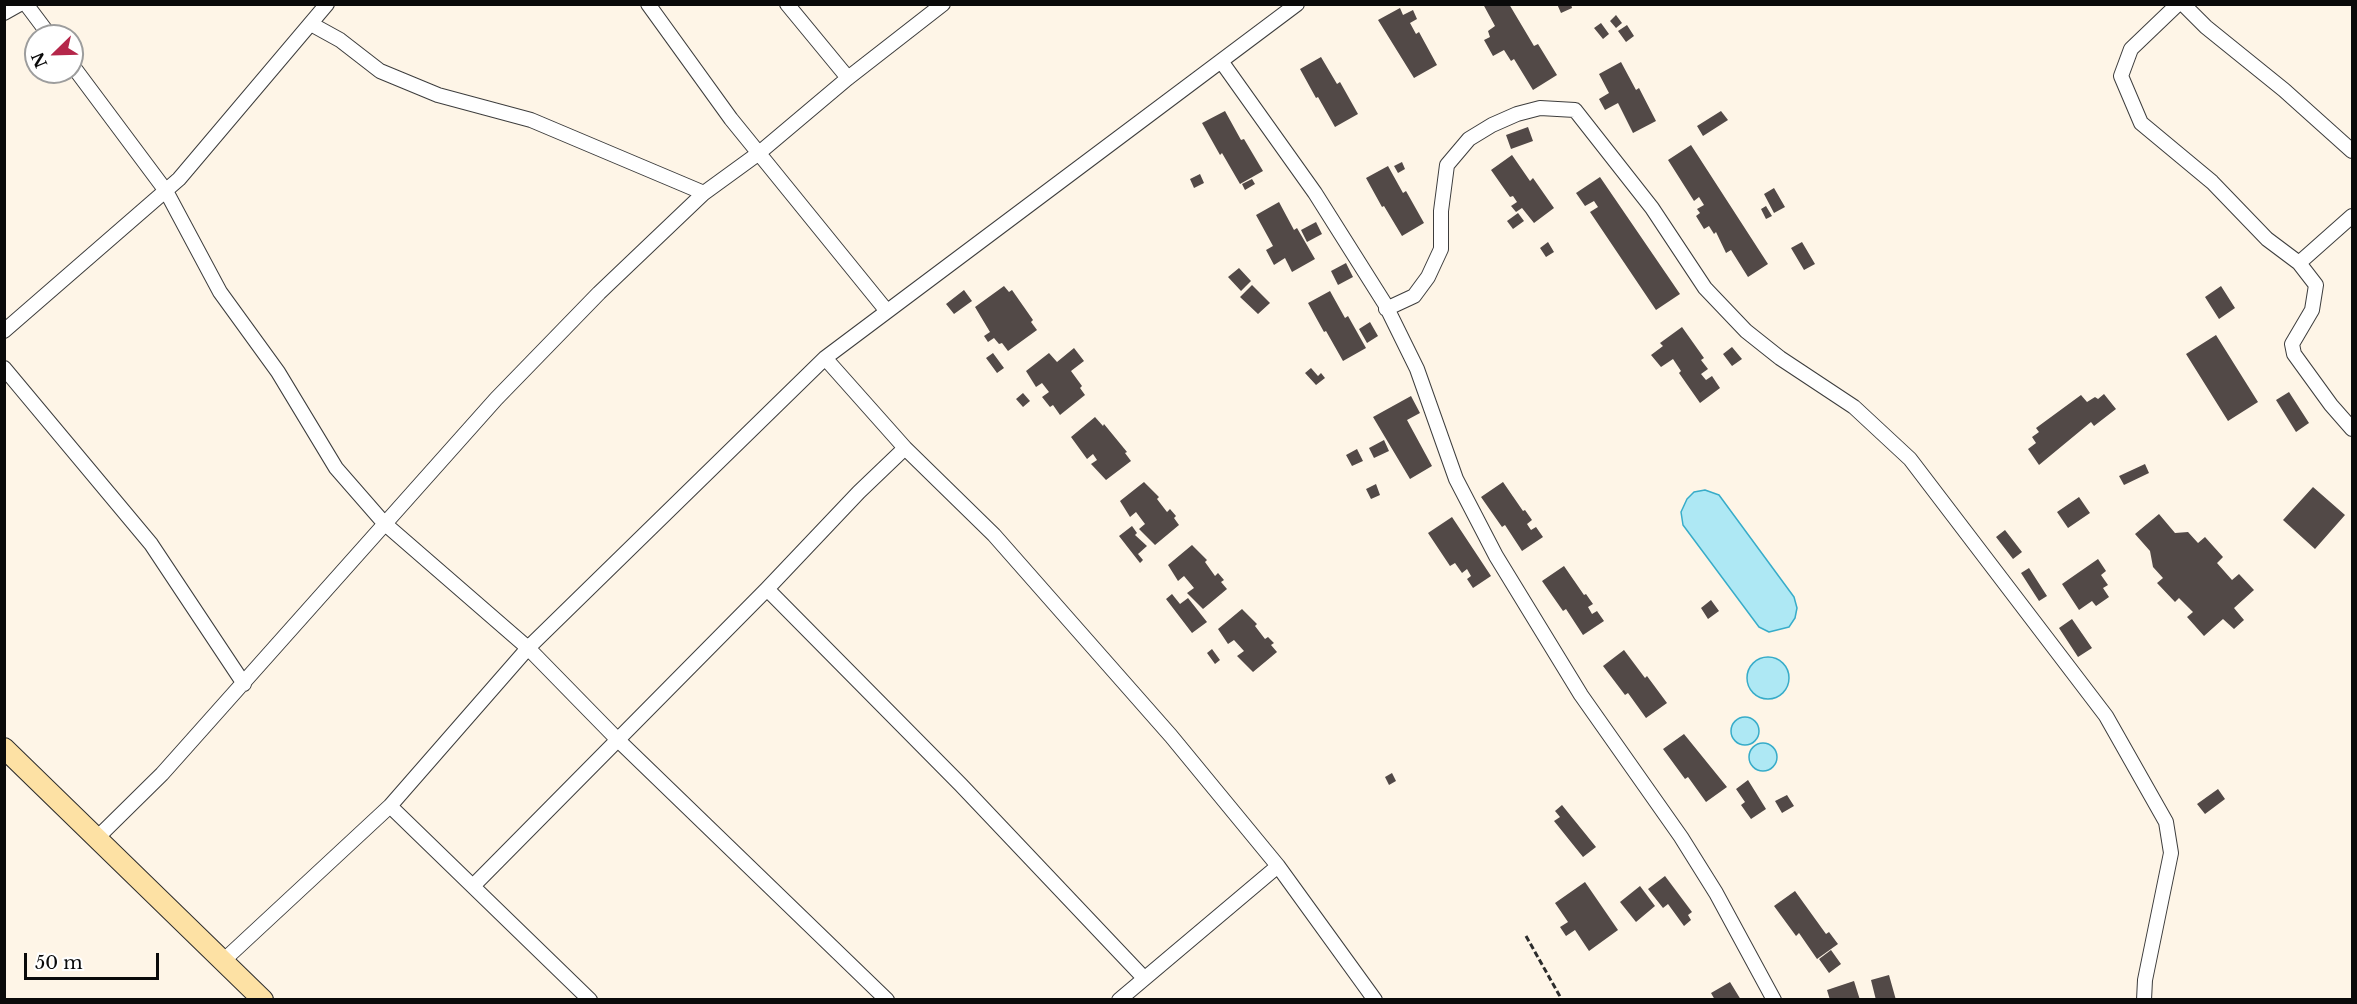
<!DOCTYPE html>
<style>
body{margin:0}
#map{position:relative;width:2357px;height:1004px;overflow:hidden;background:#fef5e7;font-family:"Libre Baskerville",serif}
canvas{display:block}
.frame{position:absolute;inset:0;border:6px solid #0a0a0a;pointer-events:none}
.north{position:absolute;left:24px;top:24px;width:60px;height:60px;box-sizing:border-box;background:#fff;border:2px solid #9d9d9d;border-radius:50%;rotate:247deg;font-size:16px;font-weight:700;line-height:24px;text-align:center;color:#0a0a0a}
.north::after{content:'';display:block;margin:auto;width:21px;height:27px;background:#b5274a;clip-path:polygon(50% 0,100% 100%,50% 72%,0 100%)}
.scale{position:absolute;left:24px;top:953px;width:135px;height:27px;box-sizing:border-box;border:3px solid #0a0a0a;border-top:0;padding-left:8px;font-size:18px;line-height:21px;white-space:nowrap;color:#0a0a0a;-webkit-text-stroke:4px #fff;paint-order:stroke}
</style>
<div id="map">
<canvas width="2357" height="1004"></canvas>
<div class="frame"></div>
<div class="north">N</div>
<div class="scale">50 m</div>
</div>
<script>
const ctx = document.querySelector('canvas').getContext('2d');
ctx.lineJoin = 'round';
function fill(path, color) {
  ctx.fillStyle = color;
  ctx.fill(path, 'evenodd');
}
function poly(rows) {
  const path = new Path2D();
  for (const r of rows) {
    if (r.length === 3) {
      path.moveTo(r[0] + r[2], r[1]);
      path.arc(r[0], r[1], r[2], 0, 2 * Math.PI);
      continue;
    }
    path.moveTo(r[0], r[1]);
    for (let i = 2; i < r.length; i += 2) path.lineTo(r[i], r[i + 1]);
  }
  return path;
}
function strokePath(path, color, width, dash) {
  ctx.strokeStyle = color;
  ctx.lineWidth = width;
  ctx.lineCap = dash ? 'butt' : 'round';
  ctx.setLineDash(dash || []);
  ctx.stroke(path);
}
const water = poly([
 [1705,490,1719,495,1794,597,1797,608,1795,618,1789,627,1769,632,1759,627,1683,525,1681,512,1687,499,1694,492,1705,490],
 [1768,678,21],
 [1745,731,14],
 [1763,757,14]
]);
fill(water, '#aee8f4');
strokePath(water, '#37acc9', 1.5);
fill(poly([
 [1483,4,1509,4,1534,46,1538,44,1557,75,1533,90,1514,59,1511,61,1504,50,1493,56,1484,40,1490,37,1488,31,1495,26],
 [1557,4,1571,4,1572,8,1561,13],
 [1400,8,1403,15,1413,10,1417,19,1410,23,1416,34,1419,32,1437,65,1414,78,1378,20],
 [1616,15,1622,23,1616,28,1610,21],
 [1601,23,1609,34,1603,39,1594,28],
 [1627,25,1634,36,1626,42,1618,31],
 [1321,57,1337,84,1340,82,1358,114,1335,127,1318,97,1316,98,1300,69],
 [1621,62,1636,90,1639,88,1656,121,1633,133,1618,103,1605,110,1599,99,1609,93,1599,74],
 [1225,111,1241,140,1244,139,1263,171,1240,184,1222,153,1220,155,1202,123],
 [1721,111,1728,120,1703,136,1697,126],
 [1528,127,1533,141,1511,149,1506,135],
 [1691,145,1768,264,1748,277,1731,250,1726,253,1716,232,1714,234,1709,226,1704,229,1696,216,1700,213,1697,209,1704,205,1699,197,1694,201,1668,160],
 [1512,155,1530,181,1533,178,1554,208,1534,223,1522,208,1516,212,1511,206,1517,202,1513,196,1510,197,1491,170],
 [1402,162,1405,169,1398,173,1394,166],
 [1388,166,1403,193,1406,191,1424,223,1402,236,1384,206,1382,207,1366,178],
 [1200,174,1204,183,1194,188,1190,179],
 [1600,177,1680,294,1656,310,1590,212,1598,207,1594,201,1585,206,1576,193],
 [1252,179,1255,184,1245,190,1242,184],
 [1774,188,1785,207,1774,213,1764,194],
 [1279,202,1294,230,1297,228,1315,259,1292,272,1285,258,1274,265,1266,250,1273,246,1256,215],
 [1766,206,1772,216,1766,219,1761,209],
 [1518,213,1524,221,1513,229,1507,221],
 [1316,222,1322,234,1307,242,1301,230],
 [1548,242,1554,252,1546,257,1540,248],
 [1802,242,1815,264,1804,270,1791,248],
 [1346,263,1353,277,1338,285,1331,271],
 [1239,268,1251,281,1241,291,1228,277],
 [1252,285,1270,303,1258,314,1240,297],
 [1004,286,1009,292,1012,290,1033,320,1031,322,1037,330,1008,351,1002,343,999,344,994,338,988,342,984,336,990,332,975,307],
 [2221,286,2235,308,2219,319,2205,297],
 [964,290,972,301,954,314,946,304],
 [1330,291,1345,318,1348,316,1366,348,1343,361,1326,331,1324,332,1308,303],
 [1370,322,1378,336,1367,343,1359,329],
 [1682,327,1704,358,1701,360,1708,369,1701,374,1706,380,1712,376,1720,388,1700,403,1679,373,1681,371,1673,359,1661,367,1651,355,1663,346,1660,343],
 [2216,335,2258,402,2228,421,2186,354],
 [1732,347,1742,359,1732,366,1723,354],
 [1074,348,1084,361,1071,371,1082,386,1080,388,1085,395,1060,415,1053,405,1050,407,1042,397,1049,392,1042,383,1036,387,1026,371,1049,353,1057,362],
 [993,353,1004,368,997,373,986,358],
 [1311,368,1318,376,1321,373,1325,378,1316,385,1305,373],
 [2289,392,2309,423,2296,432,2276,400],
 [1023,393,1030,401,1023,407,1016,399],
 [2104,394,2116,409,2094,426,2091,422,2039,465,2028,449,2036,443,2032,437,2039,432,2036,428,2081,395,2087,402,2095,397,2098,399],
 [1411,396,1420,413,1407,420,1432,466,1410,479,1373,417],
 [1095,417,1103,426,1104,424,1127,452,1125,453,1131,461,1106,480,1091,464,1097,460,1093,454,1087,459,1071,437],
 [1384,440,1389,451,1374,458,1369,448],
 [1357,449,1363,461,1352,466,1346,455],
 [2145,464,2149,473,2124,485,2119,476],
 [1144,482,1159,497,1157,499,1167,512,1170,509,1176,516,1174,518,1179,525,1155,545,1139,529,1145,524,1136,512,1130,517,1120,501],
 [1503,482,1523,511,1525,510,1532,520,1527,524,1531,530,1536,527,1543,537,1522,551,1505,525,1502,527,1481,497],
 [1376,484,1380,495,1371,499,1366,489],
 [2313,487,2345,515,2315,549,2283,520],
 [2079,497,2090,513,2068,528,2057,512],
 [2159,514,2175,533,2188,532,2198,543,2205,537,2223,557,2217,563,2232,580,2239,574,2254,590,2234,608,2244,620,2234,629,2223,619,2204,636,2187,617,2193,612,2179,598,2175,602,2157,583,2163,578,2153,567,2150,551,2135,534],
 [1452,517,1491,576,1473,588,1467,579,1471,576,1467,569,1462,573,1455,563,1450,566,1428,533],
 [1132,526,1137,533,1135,535,1147,546,1138,554,1143,560,1140,563,1119,536],
 [2005,530,2022,552,2013,559,1996,537],
 [1192,545,1207,560,1205,562,1215,576,1218,573,1224,580,1221,582,1227,589,1203,609,1187,593,1194,588,1184,576,1178,581,1168,565],
 [2098,559,2106,571,2101,575,2108,585,2103,588,2109,597,2096,606,2092,601,2079,610,2062,584],
 [1564,566,1584,595,1586,594,1593,604,1588,607,1592,614,1597,611,1604,621,1583,635,1566,609,1563,611,1542,581],
 [2029,568,2047,596,2039,601,2021,573],
 [1172,594,1180,604,1188,598,1207,622,1192,633,1166,599],
 [1711,600,1719,611,1708,619,1701,608],
 [1242,609,1257,624,1255,626,1265,639,1268,637,1274,643,1271,645,1277,652,1253,672,1237,656,1244,651,1234,640,1228,644,1218,629],
 [2072,619,2092,648,2078,657,2059,628],
 [1212,649,1220,660,1215,664,1207,653],
 [1624,650,1645,678,1647,676,1667,703,1646,718,1628,693,1625,695,1603,666],
 [1684,734,1727,787,1706,802,1688,777,1685,779,1663,749],
 [1392,773,1396,781,1389,785,1385,777],
 [1748,780,1766,809,1751,819,1741,805,1745,802,1736,789],
 [2218,789,2225,799,2205,814,2197,804],
 [1787,795,1794,806,1782,813,1775,801],
 [1562,805,1596,847,1583,857,1554,821,1560,817,1555,811],
 [1665,876,1692,912,1688,915,1691,920,1684,926,1668,904,1663,908,1648,889],
 [1585,882,1618,930,1589,951,1575,930,1566,936,1560,927,1568,922,1555,903],
 [1640,886,1655,906,1636,922,1620,902],
 [1795,891,1826,934,1829,932,1838,944,1817,959,1799,933,1796,936,1774,906],
 [1831,950,1841,964,1829,973,1819,959],
 [1889,975,1896,1000,1876,1000,1871,980],
 [1854,981,1860,1000,1830,1000,1827,990],
 [1730,982,1741,1000,1715,1000,1711,993]
]), '#524947');
const minor = poly([
 [26,4,50,36],
 [648,4,731,119,886,310],
 [787,4,848,78],
 [2178,4,2131,49,2121,76,2141,123,2212,182,2267,239,2299,263,2316,285,2312,310,2292,344,2294,354,2331,405,2352,429],
 [2183,4,2206,27,2284,90,2352,151],
 [4,13,20,4],
 [311,24,340,40,380,71,438,95,531,120,704,193],
 [1221,61,1315,193,1385,304,1417,369,1456,479,1496,556,1581,695,1681,837,1716,893,1774,1000],
 [72,65,166,191,220,292,278,372,336,468,384,523,528,648,618,740,887,1000],
 [2299,263,2352,216],
 [1386,309,1414,296,1428,277,1441,249,1441,211,1447,165,1469,139,1492,125,1517,114,1540,108,1575,110,1652,208,1705,288,1746,331,1780,358,1854,407,1910,459,2106,716,2166,822,2171,853,2145,980,2144,1000],
 [4,331,179,179,327,4],
 [825,358,905,448,994,535,1171,736,1278,866,1375,1000],
 [4,368,151,544,244,684],
 [767,589,961,785,1144,978],
 [390,806,590,1000],
 [97,838,162,774,496,399,599,293,704,193,759,153,848,78,943,4],
 [473,886,767,589,859,492,905,448],
 [223,961,390,806,528,648,825,358,1297,4],
 [1119,1000,1278,866]
]);
const secondary = poly([
 [4,748,263,1000]
]);
strokePath(minor, '#3d3d3d', 16);
strokePath(secondary, '#2c2c2c', 22);
strokePath(poly([
 [1526,936,1562,1000]
]), '#2c2c2c', 3, [6, 3]);
strokePath(minor, '#fff', 14);
strokePath(secondary, '#fde1a4', 20);
</script>
